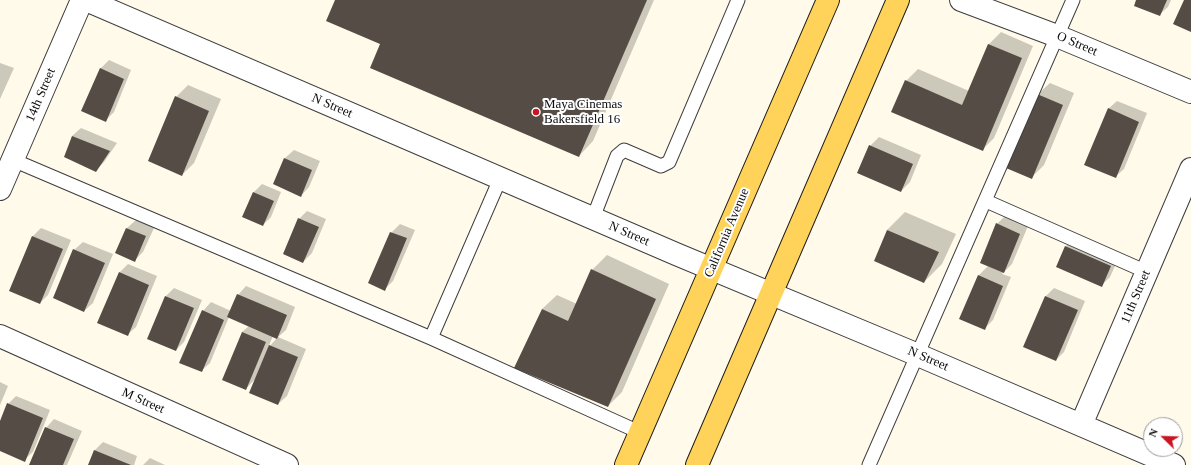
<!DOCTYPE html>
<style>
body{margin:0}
#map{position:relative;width:1191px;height:465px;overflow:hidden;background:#fffae9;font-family:"Times New Roman",serif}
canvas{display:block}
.north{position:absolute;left:1143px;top:417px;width:40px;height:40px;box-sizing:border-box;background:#fff;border:1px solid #9d9d9d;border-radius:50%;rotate:293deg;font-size:11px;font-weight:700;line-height:16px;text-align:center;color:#0b0b0b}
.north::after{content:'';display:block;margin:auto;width:14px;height:18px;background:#c91523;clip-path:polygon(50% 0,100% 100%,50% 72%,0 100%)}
</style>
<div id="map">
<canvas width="1191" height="465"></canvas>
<div class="north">N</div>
</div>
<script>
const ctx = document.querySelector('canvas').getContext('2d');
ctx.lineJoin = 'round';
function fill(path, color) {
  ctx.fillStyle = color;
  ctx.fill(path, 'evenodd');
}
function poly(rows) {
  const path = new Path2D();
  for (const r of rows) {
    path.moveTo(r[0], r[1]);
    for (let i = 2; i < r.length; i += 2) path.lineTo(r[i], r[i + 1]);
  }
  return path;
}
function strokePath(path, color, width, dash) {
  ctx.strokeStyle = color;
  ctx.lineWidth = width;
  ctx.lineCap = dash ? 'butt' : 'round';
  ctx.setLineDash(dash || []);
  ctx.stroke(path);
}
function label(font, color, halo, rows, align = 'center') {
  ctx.font = font + ' "Times New Roman",serif';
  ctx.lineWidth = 4;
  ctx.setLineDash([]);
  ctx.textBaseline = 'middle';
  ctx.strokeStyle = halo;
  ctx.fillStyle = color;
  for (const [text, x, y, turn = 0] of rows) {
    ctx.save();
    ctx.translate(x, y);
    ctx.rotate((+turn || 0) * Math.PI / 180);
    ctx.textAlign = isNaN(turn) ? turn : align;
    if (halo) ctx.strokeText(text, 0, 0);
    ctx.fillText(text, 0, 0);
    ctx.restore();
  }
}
fill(poly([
 [336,0,654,0,593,141,579,156,381,44],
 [1137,0,1171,0,1168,7,1159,15],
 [1001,32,1033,46,994,138,982,150,906,81,918,69,969,91,989,44],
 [109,60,131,70,114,112,106,120,101,68],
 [0,63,14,68,0,99],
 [1050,83,1074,93,1044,165,1032,177,1038,94],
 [188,85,221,99,194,163,182,175,176,97],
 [1117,101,1147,113,1124,169,1115,177,1108,109],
 [81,128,117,143,104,162,95,171,72,136],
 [879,137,921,155,910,182,901,191,870,146],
 [294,150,320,161,309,187,301,196,274,184,285,158],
 [262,184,281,192,271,217,263,225,254,192],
 [307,211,326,219,312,253,303,262,299,219],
 [905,212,956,234,942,264,924,282,887,230],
 [1005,216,1028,226,1012,264,1002,274,1011,277,993,320,984,329,979,275,988,266,997,224],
 [136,220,154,228,143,252,135,260,117,253,127,228],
 [400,224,415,230,393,281,385,289,391,233],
 [41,228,71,240,48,295,40,303,33,236],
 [1074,238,1119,257,1110,277,1102,285,1066,246],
 [83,242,113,254,93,303,84,311,74,250],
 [607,255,669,284,622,392,608,406,542,309,557,295,577,304,592,270],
 [128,264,157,276,136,327,127,335,120,272],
 [246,286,295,307,286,330,278,337,306,349,287,396,278,404,256,378,246,389,242,332,249,326,229,317,210,363,201,371,203,311,211,302,231,311,238,295],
 [273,336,277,338,268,348],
 [174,288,202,300,184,342,176,350,166,296],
 [1054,288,1085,301,1064,352,1056,360,1025,347,1046,296],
 [0,382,8,386,0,405],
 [16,396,50,410,33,452,24,460,0,450,0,423,8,404],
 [54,419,82,431,67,465,30,465,46,428],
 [103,442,137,456,134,465,89,465,95,450],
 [150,458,165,465,143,465]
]), '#0003');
fill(poly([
 [335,0,647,0,579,157,370,68,380,44,326,21],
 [1136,0,1167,0,1160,16,1134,6],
 [1184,0,1191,0,1191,32,1173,24],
 [988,44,1022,58,983,151,891,112,905,80,962,105],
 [100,68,124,79,106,122,81,111],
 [1037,94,1063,105,1032,179,1006,168],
 [175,96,209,111,182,176,148,161],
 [1108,108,1139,122,1116,178,1084,165],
 [72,136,110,151,96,172,64,157],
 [869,145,913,164,901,192,857,173],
 [284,158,312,170,301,197,273,184],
 [253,192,274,201,263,226,242,217],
 [298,218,319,227,303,263,283,254],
 [996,223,1020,234,1004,273,980,263],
 [126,228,146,236,135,262,115,253],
 [887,230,939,252,924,283,874,261],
 [390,232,407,238,385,291,368,283],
 [32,236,63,249,40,304,9,291],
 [1065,246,1111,266,1102,287,1056,267],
 [73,249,105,263,84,312,53,298],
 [591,269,656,299,608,407,514,368,542,309,568,321],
 [119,272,149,285,128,336,97,323],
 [978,275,1003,286,985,330,959,319],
 [237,294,287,315,277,339,227,317],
 [165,296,194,308,176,351,147,339],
 [1045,296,1078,310,1056,361,1023,347],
 [202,310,224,320,202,372,179,363],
 [242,332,266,342,246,390,222,380],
 [269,345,298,357,278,405,249,393],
 [7,403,43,418,25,462,0,451,0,421],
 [45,427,74,439,63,465,29,465],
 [94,450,131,465,88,465]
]), '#554c46');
const lane = poly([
 [13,160,431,338,639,432],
 [986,201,1147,272],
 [593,218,617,156,624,150,661,166,669,162,738,0],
 [431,338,500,179],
 [869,465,1073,0]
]);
const street = poly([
 [86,0,676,254,918,355,1174,465],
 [961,0,1057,36,1191,92],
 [0,189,82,0],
 [0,336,287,465],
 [1081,425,1191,169]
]);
const primary = poly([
 [626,465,828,0],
 [697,465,898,0]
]);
strokePath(lane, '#3e3e3e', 15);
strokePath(street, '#3e3e3e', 24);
strokePath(primary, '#1c1c1c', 24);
strokePath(lane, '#fff', 13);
strokePath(street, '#fff', 22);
strokePath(primary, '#ffd259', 22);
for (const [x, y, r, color] of [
 [536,112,4,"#c91523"]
]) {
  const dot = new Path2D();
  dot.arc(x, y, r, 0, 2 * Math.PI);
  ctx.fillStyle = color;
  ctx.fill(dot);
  strokePath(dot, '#fff', 1.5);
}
label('13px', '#0b0b0b', '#fff', [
 ["O Street",1077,44,23],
 ["14th Street",41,95,-67],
 ["N Street",332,106,23],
 ["California Avenue",727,233,-67],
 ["N Street",629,234,23],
 ["11th Street",1136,297,-67],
 ["N Street",928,359,23],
 ["M Street",143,401,24]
]);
label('13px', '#0b0b0b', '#fff', [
 ["Maya Cinemas",544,105],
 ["Bakersfield 16",544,120]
], 'left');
</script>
